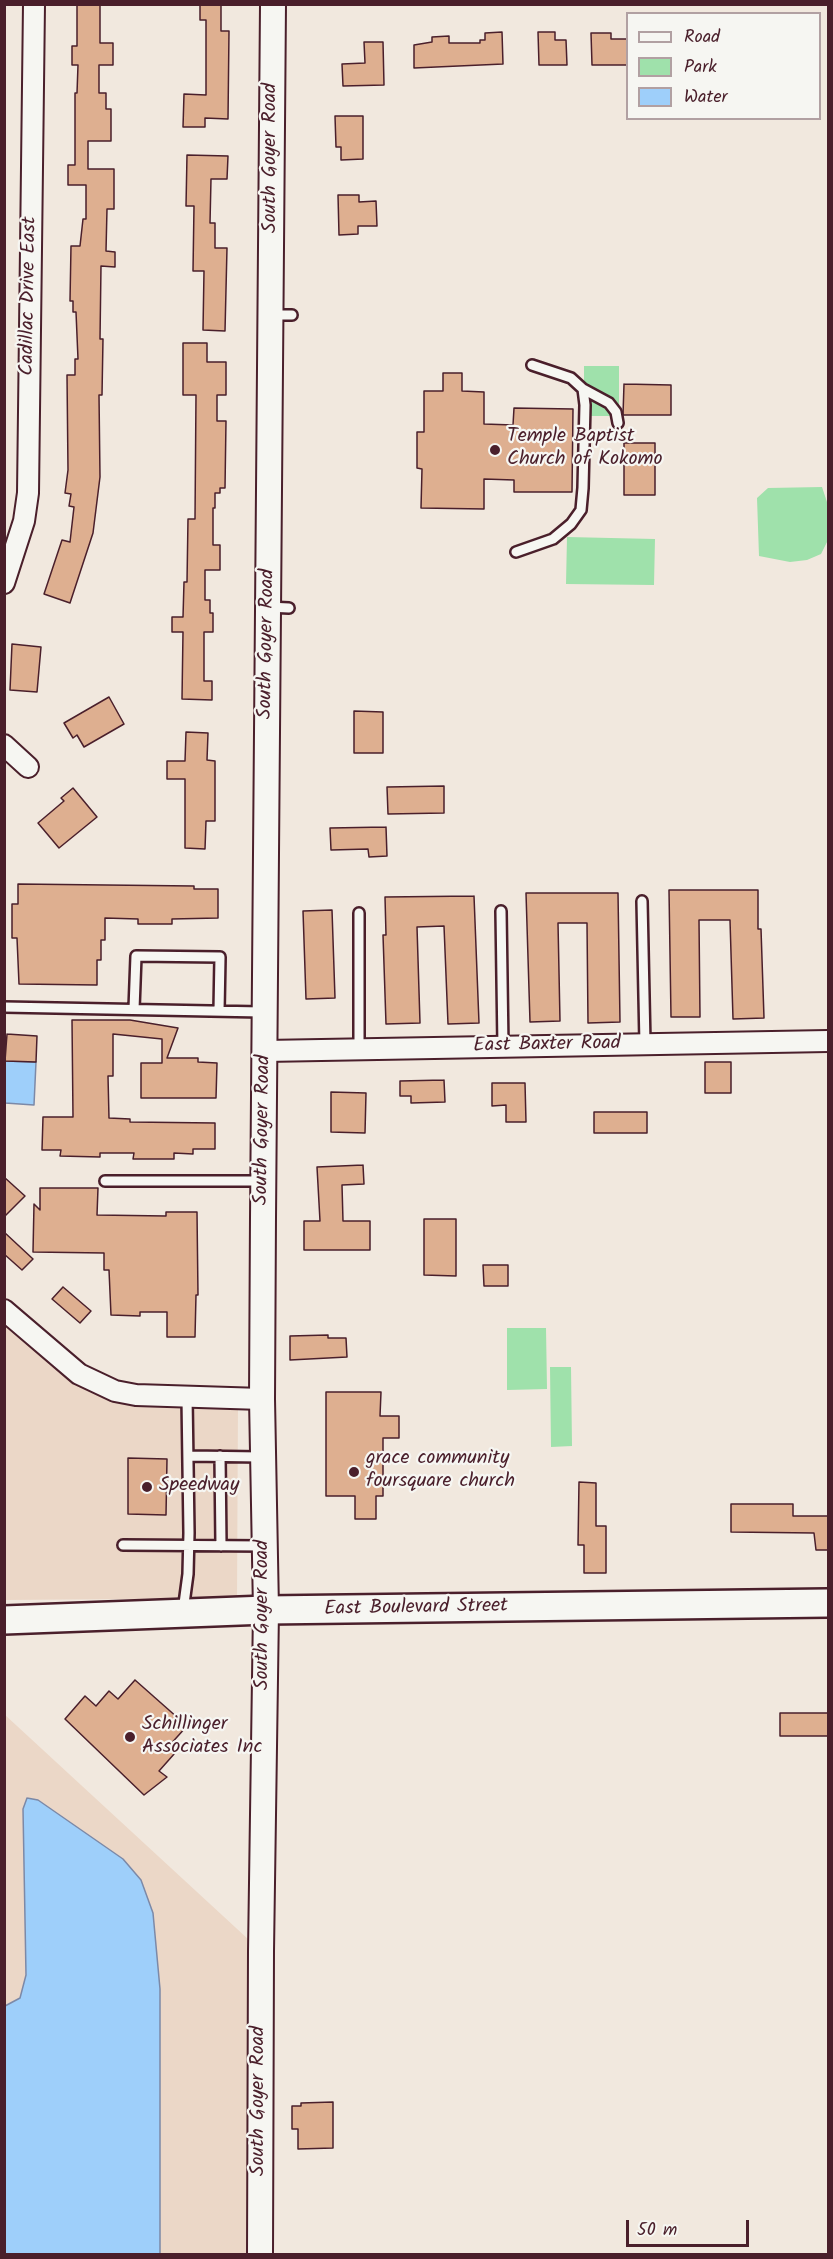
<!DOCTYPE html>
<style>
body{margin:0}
#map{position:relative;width:833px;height:2259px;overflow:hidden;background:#f1e8de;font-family:Kalam,sans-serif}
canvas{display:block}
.frame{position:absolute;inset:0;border:6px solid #4a1f2b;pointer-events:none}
.legend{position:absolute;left:626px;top:12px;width:195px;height:108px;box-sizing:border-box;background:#f6f6f2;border:2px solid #b1a0a2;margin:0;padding:8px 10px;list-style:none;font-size:18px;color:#4a1f2b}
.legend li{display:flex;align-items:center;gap:12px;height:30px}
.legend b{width:30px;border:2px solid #b1a0a2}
.scale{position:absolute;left:626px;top:2220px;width:123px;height:27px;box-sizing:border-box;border:3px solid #4a1f2b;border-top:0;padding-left:8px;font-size:18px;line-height:21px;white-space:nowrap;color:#4a1f2b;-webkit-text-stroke:4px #f6f6f2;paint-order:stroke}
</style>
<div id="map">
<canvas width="833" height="2259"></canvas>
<div class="frame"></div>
<ul class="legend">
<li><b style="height:8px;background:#f6f6f2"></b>Road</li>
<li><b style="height:16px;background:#9fe1ab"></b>Park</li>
<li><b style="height:16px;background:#9ecffa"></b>Water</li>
</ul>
<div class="scale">50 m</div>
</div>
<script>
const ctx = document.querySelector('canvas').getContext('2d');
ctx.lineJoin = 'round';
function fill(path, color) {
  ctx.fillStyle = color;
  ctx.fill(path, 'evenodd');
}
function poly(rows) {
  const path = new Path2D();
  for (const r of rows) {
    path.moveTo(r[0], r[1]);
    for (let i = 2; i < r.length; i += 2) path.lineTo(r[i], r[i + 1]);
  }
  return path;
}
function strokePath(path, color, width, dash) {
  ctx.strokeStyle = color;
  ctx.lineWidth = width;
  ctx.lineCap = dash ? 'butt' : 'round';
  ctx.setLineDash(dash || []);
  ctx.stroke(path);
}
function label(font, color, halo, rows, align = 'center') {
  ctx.font = font + ' Kalam,sans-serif';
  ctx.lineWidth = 4.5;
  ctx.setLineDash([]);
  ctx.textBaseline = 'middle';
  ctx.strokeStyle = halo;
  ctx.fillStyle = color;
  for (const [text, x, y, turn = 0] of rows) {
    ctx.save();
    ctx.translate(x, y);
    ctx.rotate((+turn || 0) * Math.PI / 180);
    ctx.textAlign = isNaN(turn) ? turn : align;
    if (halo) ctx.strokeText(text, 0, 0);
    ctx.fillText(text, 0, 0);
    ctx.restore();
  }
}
fill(poly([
 [4,1320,72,1380,238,1404,237,1598,5,1600],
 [4,1714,261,1951,260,2254,5,2254]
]), '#ebd7c7');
fill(poly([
 [584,366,619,366,619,416,584,416],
 [822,487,828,505,828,540,821,554,807,560,790,562,759,556,757,498,768,488],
 [567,537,655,539,654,585,566,584],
 [507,1328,546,1328,547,1389,507,1390],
 [550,1367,571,1367,572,1446,551,1447]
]), '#9fe1ab');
const water = poly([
 [5,1061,36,1062,34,1105,5,1103,5,1061],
 [27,1798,38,1800,123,1859,141,1880,153,1913,160,1989,160,2254,5,2254,5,2006,20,1998,26,1975,23,1809,27,1798]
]);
fill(water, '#9ecffa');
strokePath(water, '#7c89a7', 1.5);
const building = poly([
 [77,4,100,4,100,43,113,43,113,65,99,65,99,93,106,93,106,109,111,109,111,141,88,141,88,169,114,169,114,209,107,209,106,251,115,252,115,267,101,266,100,339,103,339,102,395,99,395,100,477,93,533,70,603,44,594,62,540,70,542,74,507,69,506,71,494,65,493,68,470,67,375,75,375,75,359,78,359,76,312,73,312,73,301,70,301,71,246,80,246,83,219,86,219,86,185,68,185,68,165,75,165,75,93,77,93,78,65,72,65,72,46,77,46,77,4],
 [200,4,221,4,221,31,229,31,228,119,205,118,205,127,183,127,184,94,206,95,206,20,200,20,200,4],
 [502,32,503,64,414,68,414,45,432,42,432,37,449,36,449,43,480,43,480,40,485,40,485,33,502,32],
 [538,32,555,32,555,40,566,40,567,65,539,65,538,32],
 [591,33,611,33,611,39,627,39,627,65,592,65,591,33],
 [364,42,383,42,384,85,343,86,342,64,365,63,364,42],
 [335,116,363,116,363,159,341,160,341,147,336,147,335,116],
 [187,155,228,156,227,179,211,179,210,223,215,223,215,248,227,248,225,331,203,330,204,271,193,271,194,206,186,206,187,155],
 [338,195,359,195,359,202,376,201,377,226,358,226,358,234,339,235,338,195],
 [183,343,207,343,207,362,226,362,226,395,217,395,217,421,226,421,225,488,220,488,220,493,215,493,215,508,213,508,213,545,220,545,220,570,205,570,205,600,210,600,210,613,213,613,213,632,204,632,204,681,212,681,212,700,182,699,183,632,172,632,172,617,183,617,184,582,187,582,188,519,195,519,196,395,183,395,183,343],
 [443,373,462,373,462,391,484,392,484,424,513,425,514,408,573,409,572,492,514,492,514,480,484,479,484,509,421,508,422,469,417,468,417,432,424,432,424,391,443,391,443,373],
 [624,384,671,385,671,415,623,415,624,384],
 [624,443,655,443,655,495,624,495,624,443],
 [12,644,41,647,37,692,10,690,12,644],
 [109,697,124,724,84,747,77,735,73,738,64,723,109,697],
 [354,711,383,712,383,753,354,753,354,711],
 [186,732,208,733,207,760,215,761,215,821,206,821,205,849,185,848,185,779,167,779,167,761,185,761,186,732],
 [444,786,444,813,388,814,387,787,444,786],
 [73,788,97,817,59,848,38,823,64,801,61,798,73,788],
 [386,827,387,856,369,857,368,849,331,850,330,828,386,827],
 [18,884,194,886,194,889,218,889,218,918,172,919,172,924,138,924,138,919,105,918,105,940,101,940,101,960,97,960,97,985,19,984,17,938,12,938,12,904,18,904,18,884],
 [669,890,758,890,758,929,761,929,764,1018,733,1019,730,920,699,920,700,1017,671,1017,669,890],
 [526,893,618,893,620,1022,588,1023,587,923,558,923,560,1021,530,1022,526,893],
 [474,896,479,1023,448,1024,444,926,417,927,420,1023,386,1024,383,935,386,935,385,897,474,896],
 [332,910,335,998,306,999,303,911,332,910],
 [72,1020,130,1020,178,1028,167,1058,198,1058,198,1062,217,1063,216,1098,141,1098,141,1063,162,1063,162,1039,113,1034,113,1076,108,1076,109,1118,130,1119,130,1122,215,1123,215,1149,193,1149,193,1154,174,1153,174,1159,133,1159,134,1153,100,1153,100,1157,60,1156,61,1150,42,1150,43,1117,73,1117,72,1020],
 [7,1034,37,1036,36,1062,5,1061,7,1034],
 [705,1062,731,1062,731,1093,705,1093,705,1062],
 [444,1080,445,1102,411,1103,411,1096,400,1096,400,1081,444,1080],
 [492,1083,525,1083,526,1122,506,1122,506,1105,492,1106,492,1083],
 [331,1092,366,1093,365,1133,331,1132,331,1092],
 [594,1112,647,1112,647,1133,594,1133,594,1112],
 [363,1165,364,1184,342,1185,343,1221,370,1221,370,1250,304,1250,304,1221,320,1221,317,1167,363,1165],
 [4,1177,25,1196,4,1217,4,1177],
 [40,1188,98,1188,97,1215,166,1216,166,1212,197,1212,198,1295,196,1295,195,1337,167,1337,167,1312,140,1312,140,1316,111,1315,109,1270,104,1270,104,1253,33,1252,34,1204,40,1210,40,1188],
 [424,1219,456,1219,456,1276,424,1275,424,1219],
 [4,1232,33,1259,22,1270,4,1254,4,1232],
 [483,1265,508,1265,508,1286,484,1286,483,1265],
 [63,1287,91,1311,80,1323,52,1299,63,1287],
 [328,1335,328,1338,346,1338,347,1357,290,1360,290,1336,328,1335],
 [326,1392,381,1392,380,1416,399,1416,399,1438,383,1438,383,1496,376,1496,376,1519,355,1519,355,1496,326,1496,326,1392],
 [128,1458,167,1459,166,1515,128,1514,128,1458],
 [579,1482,596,1483,596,1526,606,1526,606,1573,584,1573,584,1545,578,1545,579,1482],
 [731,1504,793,1504,793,1516,828,1516,828,1550,816,1550,814,1533,731,1532,731,1504],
 [135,1680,187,1726,168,1747,175,1753,159,1771,167,1777,144,1795,65,1719,85,1696,96,1706,109,1691,118,1699,135,1680],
 [780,1713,828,1713,828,1736,780,1736,780,1713],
 [333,2102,333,2148,298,2149,298,2129,292,2129,292,2106,301,2106,301,2103,333,2102]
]);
fill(building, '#deaf90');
strokePath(building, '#4a1f2b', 1.5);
const service = poly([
 [271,315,292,315],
 [583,389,609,403,616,412,618,423],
 [516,552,553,539,571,524,581,510,583,488,585,405,583,389,571,378,532,365],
 [268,607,289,608],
 [642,901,645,1044],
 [501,911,503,1047],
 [4,1007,262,1012],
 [134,1009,136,956,220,957,219,1011],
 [359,1050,359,913],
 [105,1181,261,1181],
 [189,1456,261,1457],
 [220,1456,221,1546],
 [123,1545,265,1546],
 [183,1611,188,1574,189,1533,187,1397]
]);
const minor = poly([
 [4,583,24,521,28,493,34,4],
 [4,745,28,767],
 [265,1051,828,1041],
 [4,1310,79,1374,115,1391,136,1395,262,1399]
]);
const tertiary = poly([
 [260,2254,261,1951,266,1610,262,1399,263,1217,273,4]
]);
const secondary = poly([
 [4,1620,266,1610,828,1603]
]);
strokePath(service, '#4a1f2b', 14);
strokePath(minor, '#4a1f2b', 24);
strokePath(tertiary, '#4a1f2b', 28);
strokePath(secondary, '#4a1f2b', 32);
strokePath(service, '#f6f6f2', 9);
strokePath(minor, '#f6f6f2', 20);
strokePath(tertiary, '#f6f6f2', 24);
strokePath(secondary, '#f6f6f2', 27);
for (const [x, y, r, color] of [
 [495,450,6,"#4a1f2b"],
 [354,1472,6,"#4a1f2b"],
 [147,1487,6,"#4a1f2b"],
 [130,1737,6,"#4a1f2b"]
]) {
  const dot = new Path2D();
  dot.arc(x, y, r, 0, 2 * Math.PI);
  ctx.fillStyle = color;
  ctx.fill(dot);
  strokePath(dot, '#f6f6f2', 2);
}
label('20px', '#4a1f2b', '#f6f6f2', [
 ["South Goyer Road",272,158,-90],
 ["Cadillac Drive East",30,296,-89],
 ["South Goyer Road",268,644,-89],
 ["East Baxter Road",547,1046,-1],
 ["South Goyer Road",264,1130,-89],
 ["East Boulevard Street",416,1609,-1],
 ["South Goyer Road",264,1615,-90],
 ["South Goyer Road",260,2101,-90]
]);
label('20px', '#4a1f2b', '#f6f6f2', [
 ["Temple Baptist",507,438],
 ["Church of Kokomo",507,461],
 ["grace community",366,1460],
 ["foursquare church",366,1483],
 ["Speedway",159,1487],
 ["Schillinger",142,1726],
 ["Associates Inc",142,1749]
], 'left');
</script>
